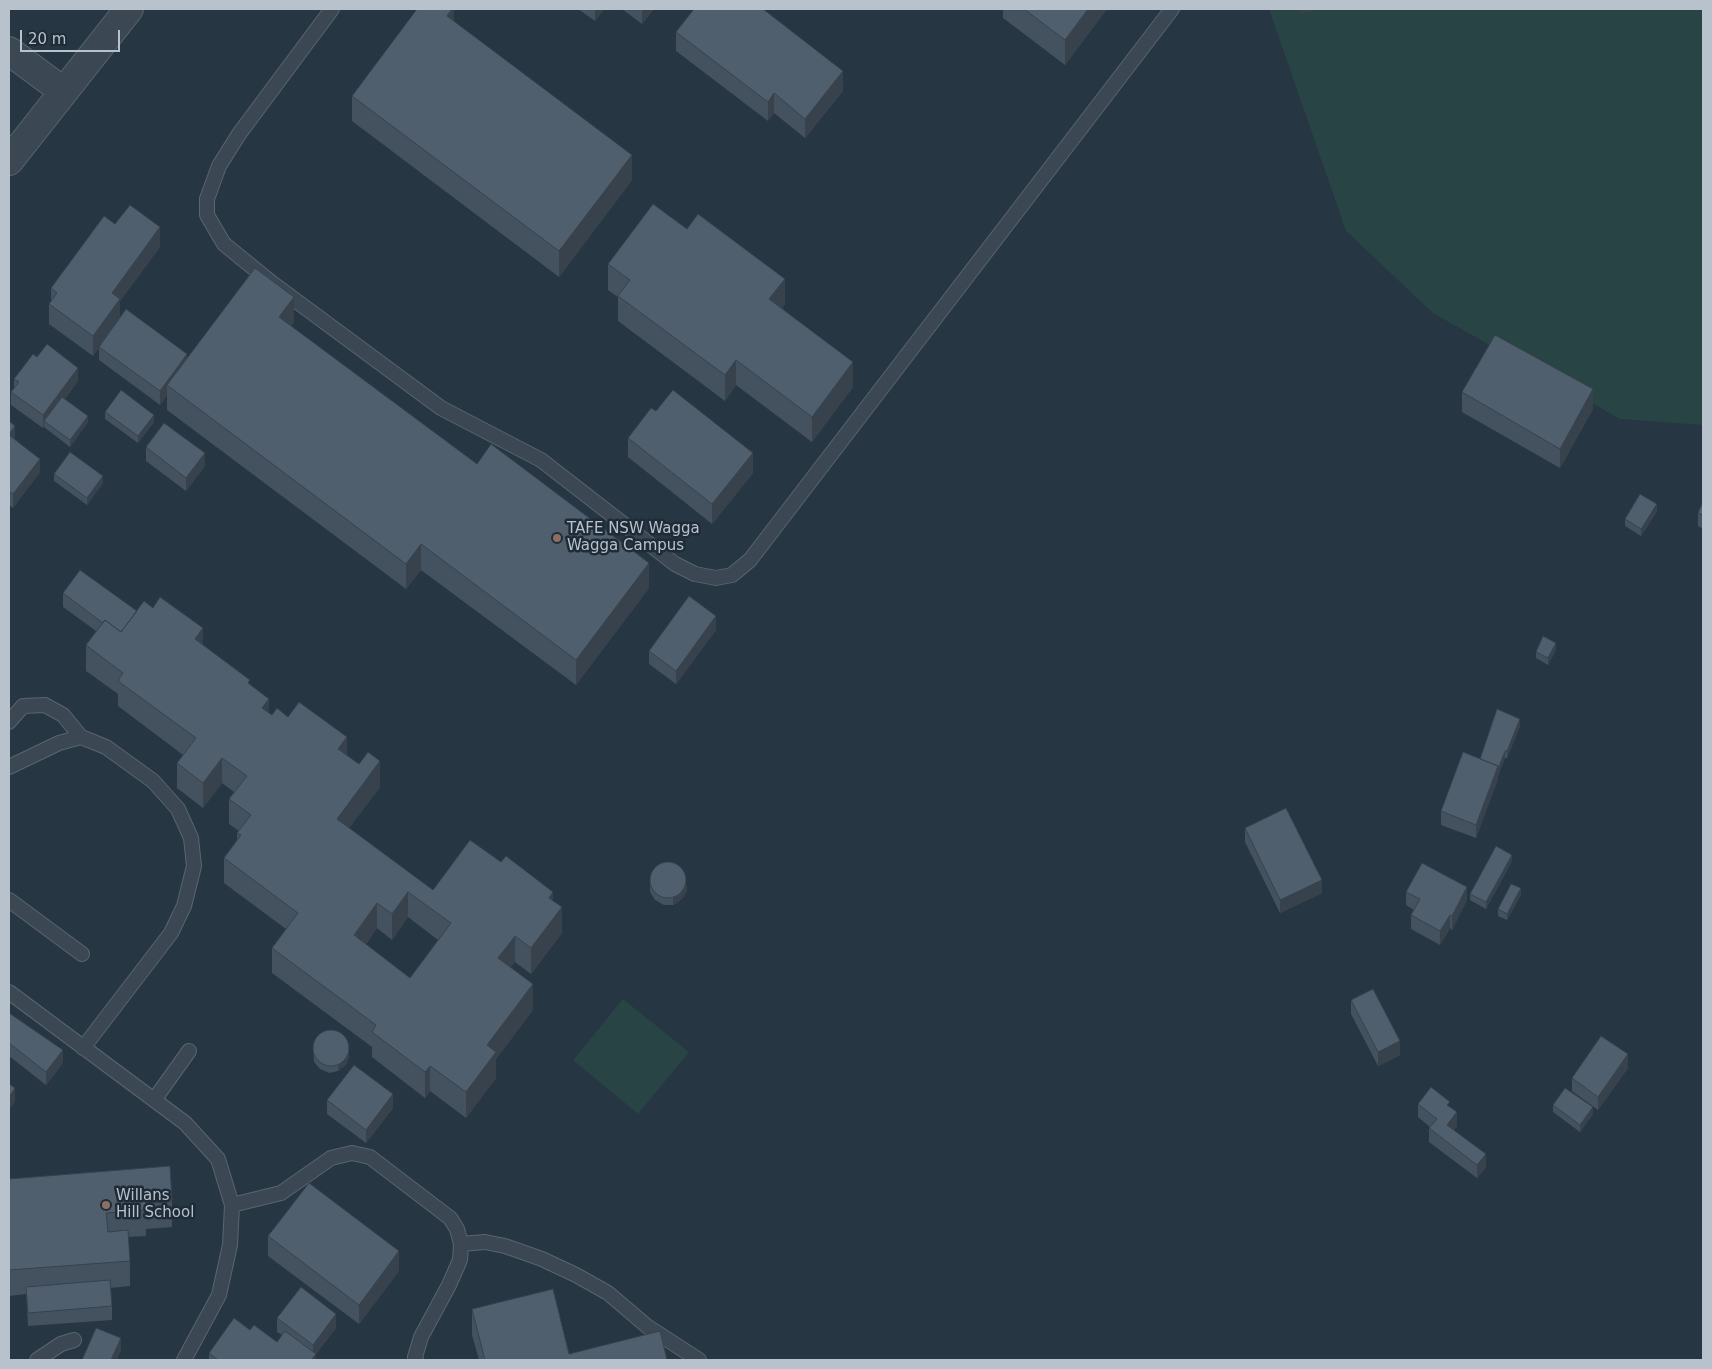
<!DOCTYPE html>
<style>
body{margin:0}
#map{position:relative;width:1712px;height:1369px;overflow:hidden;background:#263643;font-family:"DejaVu Sans",sans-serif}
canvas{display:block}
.frame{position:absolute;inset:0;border:10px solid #b8c2cc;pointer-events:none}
.scale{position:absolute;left:20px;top:30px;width:100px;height:22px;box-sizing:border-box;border:2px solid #b8c2cc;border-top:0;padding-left:6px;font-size:15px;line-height:18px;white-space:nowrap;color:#b8c2cc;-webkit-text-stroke:4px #1f2c38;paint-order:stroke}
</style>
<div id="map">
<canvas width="1712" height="1369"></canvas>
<div class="frame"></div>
<div class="scale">20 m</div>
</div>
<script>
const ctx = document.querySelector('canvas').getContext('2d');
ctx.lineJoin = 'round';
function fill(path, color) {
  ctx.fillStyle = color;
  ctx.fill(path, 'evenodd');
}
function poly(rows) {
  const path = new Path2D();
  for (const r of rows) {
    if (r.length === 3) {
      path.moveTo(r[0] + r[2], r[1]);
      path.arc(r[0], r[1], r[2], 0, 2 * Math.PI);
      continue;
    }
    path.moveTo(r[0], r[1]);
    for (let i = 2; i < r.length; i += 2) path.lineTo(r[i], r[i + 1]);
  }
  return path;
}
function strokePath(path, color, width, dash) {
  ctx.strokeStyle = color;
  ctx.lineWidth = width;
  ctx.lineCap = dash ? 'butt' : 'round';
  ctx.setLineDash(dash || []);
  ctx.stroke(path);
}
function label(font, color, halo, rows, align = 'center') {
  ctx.font = font + ' "DejaVu Sans",sans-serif';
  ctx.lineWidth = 5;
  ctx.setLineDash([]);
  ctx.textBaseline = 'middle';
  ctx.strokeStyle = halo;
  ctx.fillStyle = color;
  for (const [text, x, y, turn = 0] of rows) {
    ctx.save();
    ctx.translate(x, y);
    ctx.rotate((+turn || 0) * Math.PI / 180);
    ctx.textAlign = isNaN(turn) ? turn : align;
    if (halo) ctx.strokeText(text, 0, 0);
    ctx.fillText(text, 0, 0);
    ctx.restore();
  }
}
fill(poly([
 [1269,9,1703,9,1703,425,1620,419,1433,313,1346,231],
 [623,999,689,1052,638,1114,573,1060]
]), '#284444');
const lane = poly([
 [332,9,239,134,219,166,207,199,207,215,224,244,272,283,441,408,541,460,675,564,695,574,716,578,732,575,750,560,1172,9],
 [9,722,23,706,45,705,63,715,81,737],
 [9,767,59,743,81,737,106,747,153,781,178,809,191,838,194,866,184,906,171,933,83,1048],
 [9,900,82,954],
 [9,992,185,1123,218,1159,232,1205,230,1245,219,1295,184,1360],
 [154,1100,189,1051],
 [232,1205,281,1193,331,1158,352,1153,370,1157,450,1218,457,1229,461,1244,460,1260,449,1285,421,1337,415,1357,416,1360],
 [461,1244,485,1242,505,1246,542,1259,576,1275,608,1293,648,1327,699,1360],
 [37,1360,61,1344,74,1340]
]);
const street = poly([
 [9,51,63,91],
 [9,161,129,9]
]);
strokePath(lane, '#596570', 16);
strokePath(street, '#596570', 30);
strokePath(lane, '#3b4753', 14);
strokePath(street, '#3b4753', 28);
fill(poly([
 [454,9,454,21,632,180,559,277,352,121,352,96],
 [578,9,604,9,595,21],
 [622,9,654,9,642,24],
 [1003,9,1107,9,1065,65,1003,18],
 [676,32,843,91,805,138,774,113,768,121,676,51],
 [115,224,160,247,120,301,120,318,187,358,294,322,291,326,477,464,649,588,576,685,421,570,406,589,167,410,167,395,160,405,99,360,99,348,93,356,49,324,49,304,51,302,51,288],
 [608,264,785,304,782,308,853,387,812,442,736,385,725,401,618,321,618,297,608,290],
 [14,379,78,381,65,399,88,422,70,447,44,427,44,426,43,428,11,405,11,392,14,388],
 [1462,392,1593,409,1560,468,1462,412],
 [656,411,753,473,712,524,628,457,628,438],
 [105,412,154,422,138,443,105,419],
 [9,421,15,440,40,472,13,508,9,505],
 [146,447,205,466,186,491,146,461],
 [54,474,103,483,87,505,54,481],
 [1703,502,1703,529,1698,526,1698,513],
 [1657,511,1641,536,1625,526,1625,519],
 [63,593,137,611,203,645,250,684,269,713,272,715,288,717,347,755,380,787,349,828,433,890,553,901,562,933,531,974,515,962,510,967,533,1010,496,1059,496,1078,466,1118,430,1091,425,1098,372,1057,372,1047,272,973,272,948,286,929,224,883,224,858,237,840,237,833,239,831,229,824,229,799,234,792,222,783,203,808,177,788,177,763,183,755,118,706,118,694,86,671,86,645,96,631,63,607],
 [408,917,438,940,410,978,366,944,377,928,392,940],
 [716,630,676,684,649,664,649,651],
 [1556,650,1548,665,1536,658,1536,652],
 [1520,726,1507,758,1505,758,1498,776,1498,779,1476,838,1441,825,1441,811,1480,759],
 [1245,828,1322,893,1280,913,1245,842],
 [1512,861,1486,909,1470,900,1470,894],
 [650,876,687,891,682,899,673,905,664,905,655,900,650,892],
 [1406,892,1467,900,1452,930,1450,928,1440,945,1411,929,1411,915,1414,910,1406,905],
 [1521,895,1507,920,1498,916,1498,909],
 [1351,1000,1400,1055,1378,1066,1351,1014],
 [9,1013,63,1063,46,1085,9,1056],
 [313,1046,349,1056,346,1065,338,1071,329,1073,320,1069,314,1062],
 [1628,1068,1598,1110,1572,1091,1572,1078],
 [327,1100,393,1108,366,1143,327,1114],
 [1418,1104,1450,1107,1457,1126,1454,1130,1486,1167,1477,1178,1429,1142,1429,1128,1430,1127,1418,1117],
 [1553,1105,1593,1114,1580,1132,1553,1112],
 [9,1179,172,1201,172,1227,146,1229,146,1236,128,1237,130,1261,130,1286,110,1288,112,1306,112,1320,28,1326,26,1294,9,1296],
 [268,1236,399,1271,359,1324,268,1256],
 [472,1309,569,1354,667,1360,479,1360,472,1335],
 [277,1318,336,1328,316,1354,316,1360,209,1360,209,1353,277,1342,282,1335,277,1332]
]), '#44525f');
fill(poly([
 [452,9,454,9,454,32,447,16],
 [595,9,604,9,595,21],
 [644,9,654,9,642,24,642,11],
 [1088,9,1107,9,1065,65,1065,40],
 [1301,9,1320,9,1301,14],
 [843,71,843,91,805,138,805,119],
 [774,93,774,113,768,121,768,102],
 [632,155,632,180,559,277,559,251],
 [160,227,160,247,120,301,120,319,93,356,93,336,112,293],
 [785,279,785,304,769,325,769,299],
 [294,297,294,322,279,342,279,317],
 [187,354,187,367,167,385,167,395,160,405,160,391],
 [736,360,736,385,725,401,725,375],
 [853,362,853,387,812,442,812,417],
 [78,368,78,381,47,423,44,421,44,426,43,428,43,415],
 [1593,389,1593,409,1560,468,1560,449],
 [154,415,154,422,138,443,138,436],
 [88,416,88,422,70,447,70,440],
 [15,426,15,439,9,448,9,434],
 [205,453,205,466,186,491,186,478],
 [753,453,753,473,712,524,712,504],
 [40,459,40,472,13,508,13,494],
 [103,476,103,483,87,505,87,498],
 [1657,504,1657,511,1641,536,1641,529],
 [421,544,421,570,406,589,406,564],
 [649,563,649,588,576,685,576,660],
 [716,616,716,630,676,684,676,671],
 [203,628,203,654,195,639],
 [1556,643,1556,650,1548,665,1548,658],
 [269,699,269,724,262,708],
 [1520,719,1520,726,1507,758,1507,751],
 [347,737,347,762,338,749],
 [1505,751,1505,758,1498,776,1498,769],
 [222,758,222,783,203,808,203,783],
 [380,761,380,787,337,844,337,819],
 [1498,766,1498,779,1476,838,1476,825],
 [1512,855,1512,861,1486,909,1486,902],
 [1322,880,1322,893,1280,913,1280,900],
 [687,884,687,891,682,899,673,905,673,898],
 [1467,887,1467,900,1452,930,1452,916],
 [1521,888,1521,895,1507,920,1507,914],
 [408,892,408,917,392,940,392,914],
 [553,892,553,917,549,898],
 [377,903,377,928,354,960,354,935],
 [562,907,562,933,531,974,531,948],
 [1450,915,1450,928,1440,945,1440,931],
 [515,936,515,962,498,984,498,958],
 [533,984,533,1010,496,1059,496,1078,466,1118,466,1092,487,1045],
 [1400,1041,1400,1055,1378,1066,1378,1052],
 [349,1049,349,1056,346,1065,338,1071,338,1064],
 [63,1050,63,1063,46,1085,46,1072],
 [1628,1054,1628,1068,1598,1110,1598,1097],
 [430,1066,430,1091,425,1098,425,1072],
 [15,1088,15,1102,9,1110,9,1097],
 [393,1094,393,1108,366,1143,366,1130],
 [1593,1107,1593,1114,1580,1132,1580,1125],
 [1457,1112,1457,1126,1447,1138,1447,1125],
 [1486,1154,1486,1167,1477,1178,1477,1165],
 [399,1251,399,1271,359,1324,359,1305],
 [336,1314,336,1328,316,1354,316,1360,311,1360,313,1358,313,1345],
 [121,1338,121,1351,117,1360,111,1360]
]), '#37424d');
const building = poly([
 [417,9,452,9,447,16,632,155,559,251,352,96,417,9],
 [694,9,763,9,843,71,805,119,774,93,768,102,676,32,694,9],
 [1024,9,1088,9,1065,40,1024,9],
 [653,204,687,229,698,214,785,279,769,299,853,362,812,417,736,360,725,375,618,296,630,280,608,264,653,204],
 [130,205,160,227,112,293,120,299,93,336,49,304,57,293,51,288,104,216,115,224,130,205],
 [255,268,294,297,279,317,477,464,491,444,649,563,576,660,421,544,406,564,167,385,255,268],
 [126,309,187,354,160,391,99,347,126,309],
 [1495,335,1593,389,1560,449,1462,392,1495,335],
 [47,344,78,368,43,415,11,392,19,382,14,379,33,354,37,357,47,344],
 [121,390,154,415,138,436,105,412,121,390],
 [673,390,753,453,712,504,628,438,651,408,656,411,673,390],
 [62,397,88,416,70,440,44,421,62,397],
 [9,421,15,426,9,434,9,421],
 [164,423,205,453,186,478,146,447,164,423],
 [9,435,40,459,13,494,9,491,9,435],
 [70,452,103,476,87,498,54,474,70,452],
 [1640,494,1657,504,1641,529,1625,519,1640,494],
 [1703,502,1703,515,1698,513,1703,502],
 [80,570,137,611,121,632,105,620,103,623,63,593,80,570],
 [689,596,716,616,676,671,649,651,689,596],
 [160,597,203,628,195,639,250,680,248,683,269,699,262,708,272,715,277,708,288,717,299,702,347,737,338,749,359,764,368,752,380,761,337,819,433,890,470,840,501,862,506,856,553,892,549,898,562,907,531,948,515,936,498,958,533,984,487,1045,496,1052,466,1092,430,1066,425,1072,372,1032,376,1025,272,948,298,913,224,858,241,835,237,833,251,815,229,799,247,776,222,758,203,783,177,763,196,738,118,681,123,673,86,645,105,620,121,632,144,601,153,608,160,597],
 [408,892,451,923,410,978,354,935,377,903,392,914,408,892],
 [1543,636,1556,643,1548,658,1536,652,1543,636],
 [1497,709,1520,719,1507,751,1505,751,1498,769,1498,766,1480,759,1497,709],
 [1463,752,1498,766,1476,825,1441,811,1463,752],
 [1286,808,1322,880,1280,900,1245,828,1286,808],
 [1496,846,1512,855,1486,902,1470,894,1496,846],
 [668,880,18],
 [1422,863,1467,887,1452,916,1450,915,1440,931,1411,915,1420,899,1406,892,1422,863],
 [1511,884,1521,888,1507,914,1498,909,1511,884],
 [1373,989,1400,1041,1378,1052,1351,1000,1373,989],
 [9,1013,63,1050,46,1072,9,1043,9,1013],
 [331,1048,18],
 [1601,1036,1628,1054,1598,1097,1572,1078,1601,1036],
 [354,1065,393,1094,366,1130,327,1100,354,1065],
 [9,1084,15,1088,9,1097,9,1084],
 [1431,1087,1450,1102,1447,1105,1457,1112,1447,1125,1486,1154,1477,1165,1429,1128,1437,1119,1418,1104,1431,1087],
 [1565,1088,1593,1107,1580,1125,1553,1105,1565,1088],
 [170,1166,172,1201,146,1203,146,1210,106,1213,108,1232,128,1230,130,1261,9,1270,9,1179,170,1166],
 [309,1183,399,1251,359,1305,268,1236,309,1183],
 [110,1280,112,1306,28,1313,26,1287,110,1280],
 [301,1287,336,1314,313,1345,277,1318,301,1287],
 [553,1289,569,1354,660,1331,667,1360,485,1360,472,1309,553,1289],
 [234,1318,250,1330,254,1325,277,1342,285,1331,316,1354,311,1360,218,1360,209,1353,234,1318],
 [96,1328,121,1338,111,1360,82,1360,96,1328]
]);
fill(building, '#4f5f6e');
strokePath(building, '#37424d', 1);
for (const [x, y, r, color] of [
 [557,538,5,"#8d6e63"],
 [106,1205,5,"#8d6e63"]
]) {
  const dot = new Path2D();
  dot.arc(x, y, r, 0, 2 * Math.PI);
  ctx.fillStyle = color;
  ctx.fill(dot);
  strokePath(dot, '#1f2c38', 2);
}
label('15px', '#b8c2cc', '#1f2c38', [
 ["TAFE NSW Wagga",567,529],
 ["Wagga Campus",567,546],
 ["Willans",116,1196],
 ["Hill School",116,1213]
], 'left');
</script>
